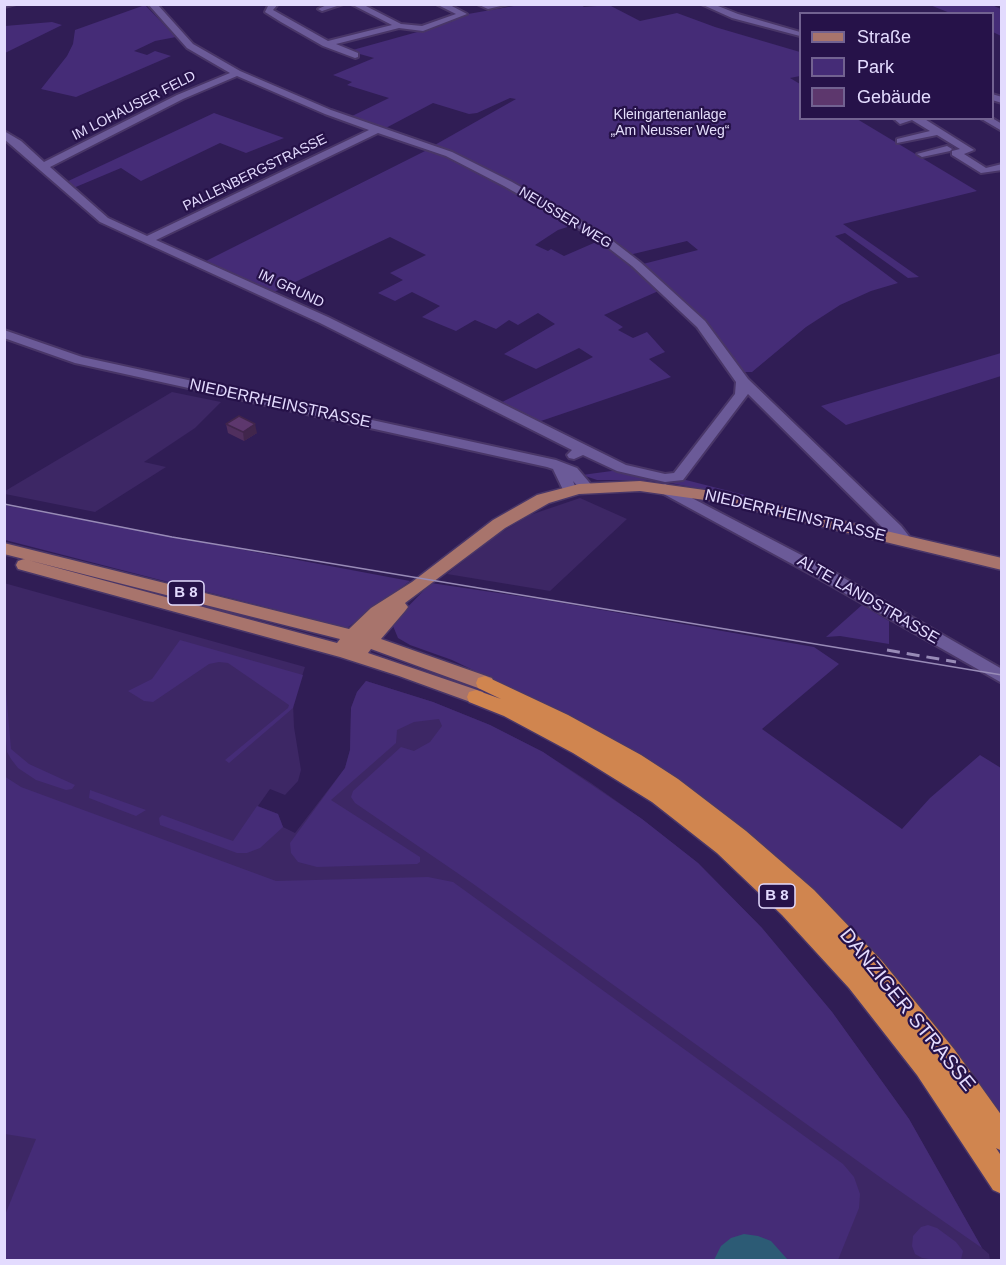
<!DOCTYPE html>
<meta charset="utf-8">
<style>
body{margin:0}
#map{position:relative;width:1006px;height:1265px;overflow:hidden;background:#301d55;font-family:Arial,sans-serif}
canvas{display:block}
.frame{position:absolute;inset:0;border:6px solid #e3dbfe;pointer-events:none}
.legend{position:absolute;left:799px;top:12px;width:195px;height:108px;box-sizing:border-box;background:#261249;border:2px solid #726291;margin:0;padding:8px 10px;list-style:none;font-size:18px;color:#e3dbfe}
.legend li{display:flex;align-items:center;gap:12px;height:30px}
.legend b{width:30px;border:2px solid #726291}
</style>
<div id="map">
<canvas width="1006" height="1265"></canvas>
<div class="frame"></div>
<ul class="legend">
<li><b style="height:8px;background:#a8746c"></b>Straße</li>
<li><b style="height:16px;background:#452c77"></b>Park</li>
<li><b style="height:16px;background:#5d376d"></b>Gebäude</li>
</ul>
</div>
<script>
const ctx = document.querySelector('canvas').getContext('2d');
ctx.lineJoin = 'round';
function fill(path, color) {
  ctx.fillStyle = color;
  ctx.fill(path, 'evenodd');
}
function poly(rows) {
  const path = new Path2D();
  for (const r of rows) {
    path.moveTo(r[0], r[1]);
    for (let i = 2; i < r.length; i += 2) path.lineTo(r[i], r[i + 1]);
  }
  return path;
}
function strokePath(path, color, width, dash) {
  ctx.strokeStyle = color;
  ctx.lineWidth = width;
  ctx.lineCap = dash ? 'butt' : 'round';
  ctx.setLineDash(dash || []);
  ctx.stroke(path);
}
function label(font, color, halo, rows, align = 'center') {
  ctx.font = font + ' Arial,sans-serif';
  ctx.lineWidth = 4.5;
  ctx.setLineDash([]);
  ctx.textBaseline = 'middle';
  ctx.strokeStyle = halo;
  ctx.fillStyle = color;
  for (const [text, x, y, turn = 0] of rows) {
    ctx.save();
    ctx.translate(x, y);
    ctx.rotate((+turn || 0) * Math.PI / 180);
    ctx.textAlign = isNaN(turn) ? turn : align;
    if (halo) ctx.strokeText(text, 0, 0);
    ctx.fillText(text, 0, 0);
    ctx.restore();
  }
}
fill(poly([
 [172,392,221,402,195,428,144,462,166,467,95,512,5,494,5,491],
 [580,498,627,519,550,591,447,574,497,535,530,515],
 [4,583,305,667,293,703,294,727,301,770,298,781,285,795,270,789,258,806,278,814,283,827,295,833,345,768,350,750,351,708,357,692,366,681,433,702,490,725,543,752,591,783,642,819,698,863,762,928,832,1012,909,1119,982,1248,989,1254,990,1260,5,1260]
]), '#3d2765');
fill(poly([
 [525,4,580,4,584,7,609,5,640,21,677,13,715,27,800,52,800,76,790,78,800,84,800,118,857,119,977,191,843,224,919,277,908,278,845,233,835,236,898,283,871,291,840,305,806,327,752,372,739,372,639,265,698,250,687,241,629,255,433,146,516,99,510,98,477,113,469,114,433,103,382,130,348,118,389,98,347,85,352,82,333,75,374,58,349,51,428,29,468,14],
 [145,5,176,37,155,41,134,51,147,55,155,51,171,56,76,97,41,89,67,56,73,44,75,30],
 [930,5,992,5,1001,9,1001,36,993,32,992,14,950,13],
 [52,22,62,25,5,53,5,26],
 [214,113,284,138,246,153,220,143,141,181,121,168,71,189,64,183],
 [429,149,445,154,577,224,558,230,535,245,548,251,551,249,564,256,603,239,663,289,604,315,623,327,618,330,633,338,647,332,665,352,649,359,671,377,535,423,498,404,593,357,579,348,536,369,504,354,555,324,538,313,518,325,509,320,496,329,475,320,456,331,422,317,440,306,412,292,395,301,378,293,403,280,390,273,426,255,390,237,274,292,206,261],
 [1001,353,1001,376,846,425,821,406],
 [619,470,663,481,686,480,772,502,772,504,666,482,643,480,597,480,582,475],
 [4,505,410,581,347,628,5,540],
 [431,583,545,600,814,647,839,664,762,729,902,829,930,798,980,755,1001,768,1001,1120,986,1093,913,998,830,912,567,715,452,660,410,645,398,638,393,626,394,621],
 [862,605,889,621,889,644,840,636,826,637],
 [180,640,303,675,293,708,229,763,225,760,288,708,289,705,228,663,219,662,209,664,153,702,144,701,128,691,152,679],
 [4,668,11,749,29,764,75,785,72,789,66,790,36,780,18,768,11,759,7,752,5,730],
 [366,681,433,702,490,725,543,752,642,819,698,863,762,928,832,1012,909,1119,982,1248,884,1180,472,883,355,803,351,797,353,791,401,747,414,751,430,742,442,726,439,719,414,722,397,730,396,743,331,800,420,857,420,862,417,864,317,867,298,862,291,853,290,843,345,768,350,750,351,708,357,692],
 [4,776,21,787,276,881,428,877,453,882,843,1164,854,1177,860,1194,859,1208,838,1260,5,1260,5,1215,36,1139,5,1134],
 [90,790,146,810,136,816,89,798],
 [257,806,278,814,283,827,260,848,247,853,237,853,160,825,159,818,162,815,233,841],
 [928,1225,937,1228,956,1242,963,1251,961,1260,937,1260,922,1258,915,1254,912,1246,913,1236,921,1227]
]), '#452c77');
fill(poly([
 [744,1234,758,1236,771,1241,788,1260,714,1260,721,1246,731,1238]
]), '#2c5b75');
const minor = poly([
 [4,4,16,4,4,7,4,4],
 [148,4,157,4,193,44,240,71,331,110,452,152,512,182,605,235,640,262,705,321,748,379,901,526,912,540,909,544,899,544,748,394,683,480,665,482,617,471,583,455,574,459,569,458,567,455,572,450,320,323,100,222,4,139,4,131,21,141,44,162,177,95,230,73,187,48,148,4],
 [237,76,325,114,369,130,147,236,108,218,50,167,183,99,237,76],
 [378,133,446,156,504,186,597,239,632,266,697,327,736,382,735,394,674,473,665,474,626,465,328,317,156,240,378,133],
 [269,4,278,4,273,10,328,41,392,25,351,4,362,4,401,24,422,26,456,14,436,4,448,4,467,14,423,31,399,28,336,44,358,53,358,57,355,58,323,46,281,22,265,12,269,4],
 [329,4,343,4,322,11,318,9,329,4],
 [477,4,489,5,509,4,488,9,477,4],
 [701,4,713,4,738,14,800,32,800,36,732,18,701,4],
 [992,94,1002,97,1002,103,992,100,992,94],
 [893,118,923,118,974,150,964,154,986,168,1002,164,1002,170,981,173,952,155,952,151,960,149,937,135,897,143,897,139,930,131,912,120,900,124,893,118],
 [980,118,992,118,1002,124,1002,131,980,118],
 [947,146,952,149,950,151,922,157,917,154,947,146],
 [4,330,82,357,556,460,577,468,594,488,587,493,582,491,573,481,577,491,575,494,565,494,553,469,547,467,75,363,4,338,4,330],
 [665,484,830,570,1002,669,1002,683,818,578,660,492,658,489,660,486,665,484]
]);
const major = poly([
 [640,481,719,492,1002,558,1002,570,719,502,640,491,579,494,549,503,505,528,405,603,408,607,405,611,381,639,492,678,494,683,492,688,485,690,478,688,371,649,368,653,483,692,485,697,483,702,476,704,399,676,340,657,18,569,16,565,18,561,24,559,337,643,340,639,4,554,4,543,349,629,371,608,412,582,493,520,537,495,579,484,640,481]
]);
const highway = poly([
 [485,676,568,715,641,755,678,779,746,831,814,890,882,961,954,1049,1002,1116,1002,1151,996,1148,1002,1157,1002,1194,993,1190,917,1075,849,988,782,915,717,853,652,802,573,753,504,716,469,702,467,697,469,692,476,690,501,699,478,688,476,683,478,678,485,676]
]);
strokePath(minor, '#493668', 4);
strokePath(major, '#493668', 3);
strokePath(highway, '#493668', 3);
fill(minor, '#6b5a98');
fill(major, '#a8746c');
fill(highway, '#d0854f');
strokePath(poly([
 [4,504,172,537,1002,675]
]), '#988bb7', 1.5);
strokePath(poly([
 [887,650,956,662]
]), '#988bb7', 3, [13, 7]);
fill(poly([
 [226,424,257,433,244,441,228,433]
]), '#502f5e');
fill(poly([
 [255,424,257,433,244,441,243,432]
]), '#41264c');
const building = poly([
 [239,416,255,424,243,432,226,424,239,416]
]);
fill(building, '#5d376d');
strokePath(building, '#41264c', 1.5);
label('14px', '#e3dbfe', '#261249', [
 ["IM LOHAUSER FELD",134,106,-27],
 ["PALLENBERGSTRASSE",255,173,-26],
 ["NEUSSER WEG",565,218,31],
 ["IM GRUND",291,289,25]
]);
label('14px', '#e4defb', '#261249', [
 ["Kleingartenanlage",670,115],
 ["„Am Neusser Weg“",670,131]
]);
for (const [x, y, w] of [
 [186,593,36],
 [777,896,36]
]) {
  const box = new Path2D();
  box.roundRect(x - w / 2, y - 12, w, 24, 4.5);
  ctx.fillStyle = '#261249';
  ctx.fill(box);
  strokePath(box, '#e3dbfe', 1.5);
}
label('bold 15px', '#e3dbfe', null, [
 ["B 8",186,593],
 ["B 8",777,896]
]);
label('16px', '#e3dbfe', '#261249', [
 ["NIEDERRHEINSTRASSE",280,404,12],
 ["NIEDERRHEINSTRASSE",795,516,13],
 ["ALTE LANDSTRASSE",868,600,30]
]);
label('20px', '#e3dbfe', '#261249', [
 ["DANZIGER STRASSE",907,1010,51]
]);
</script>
